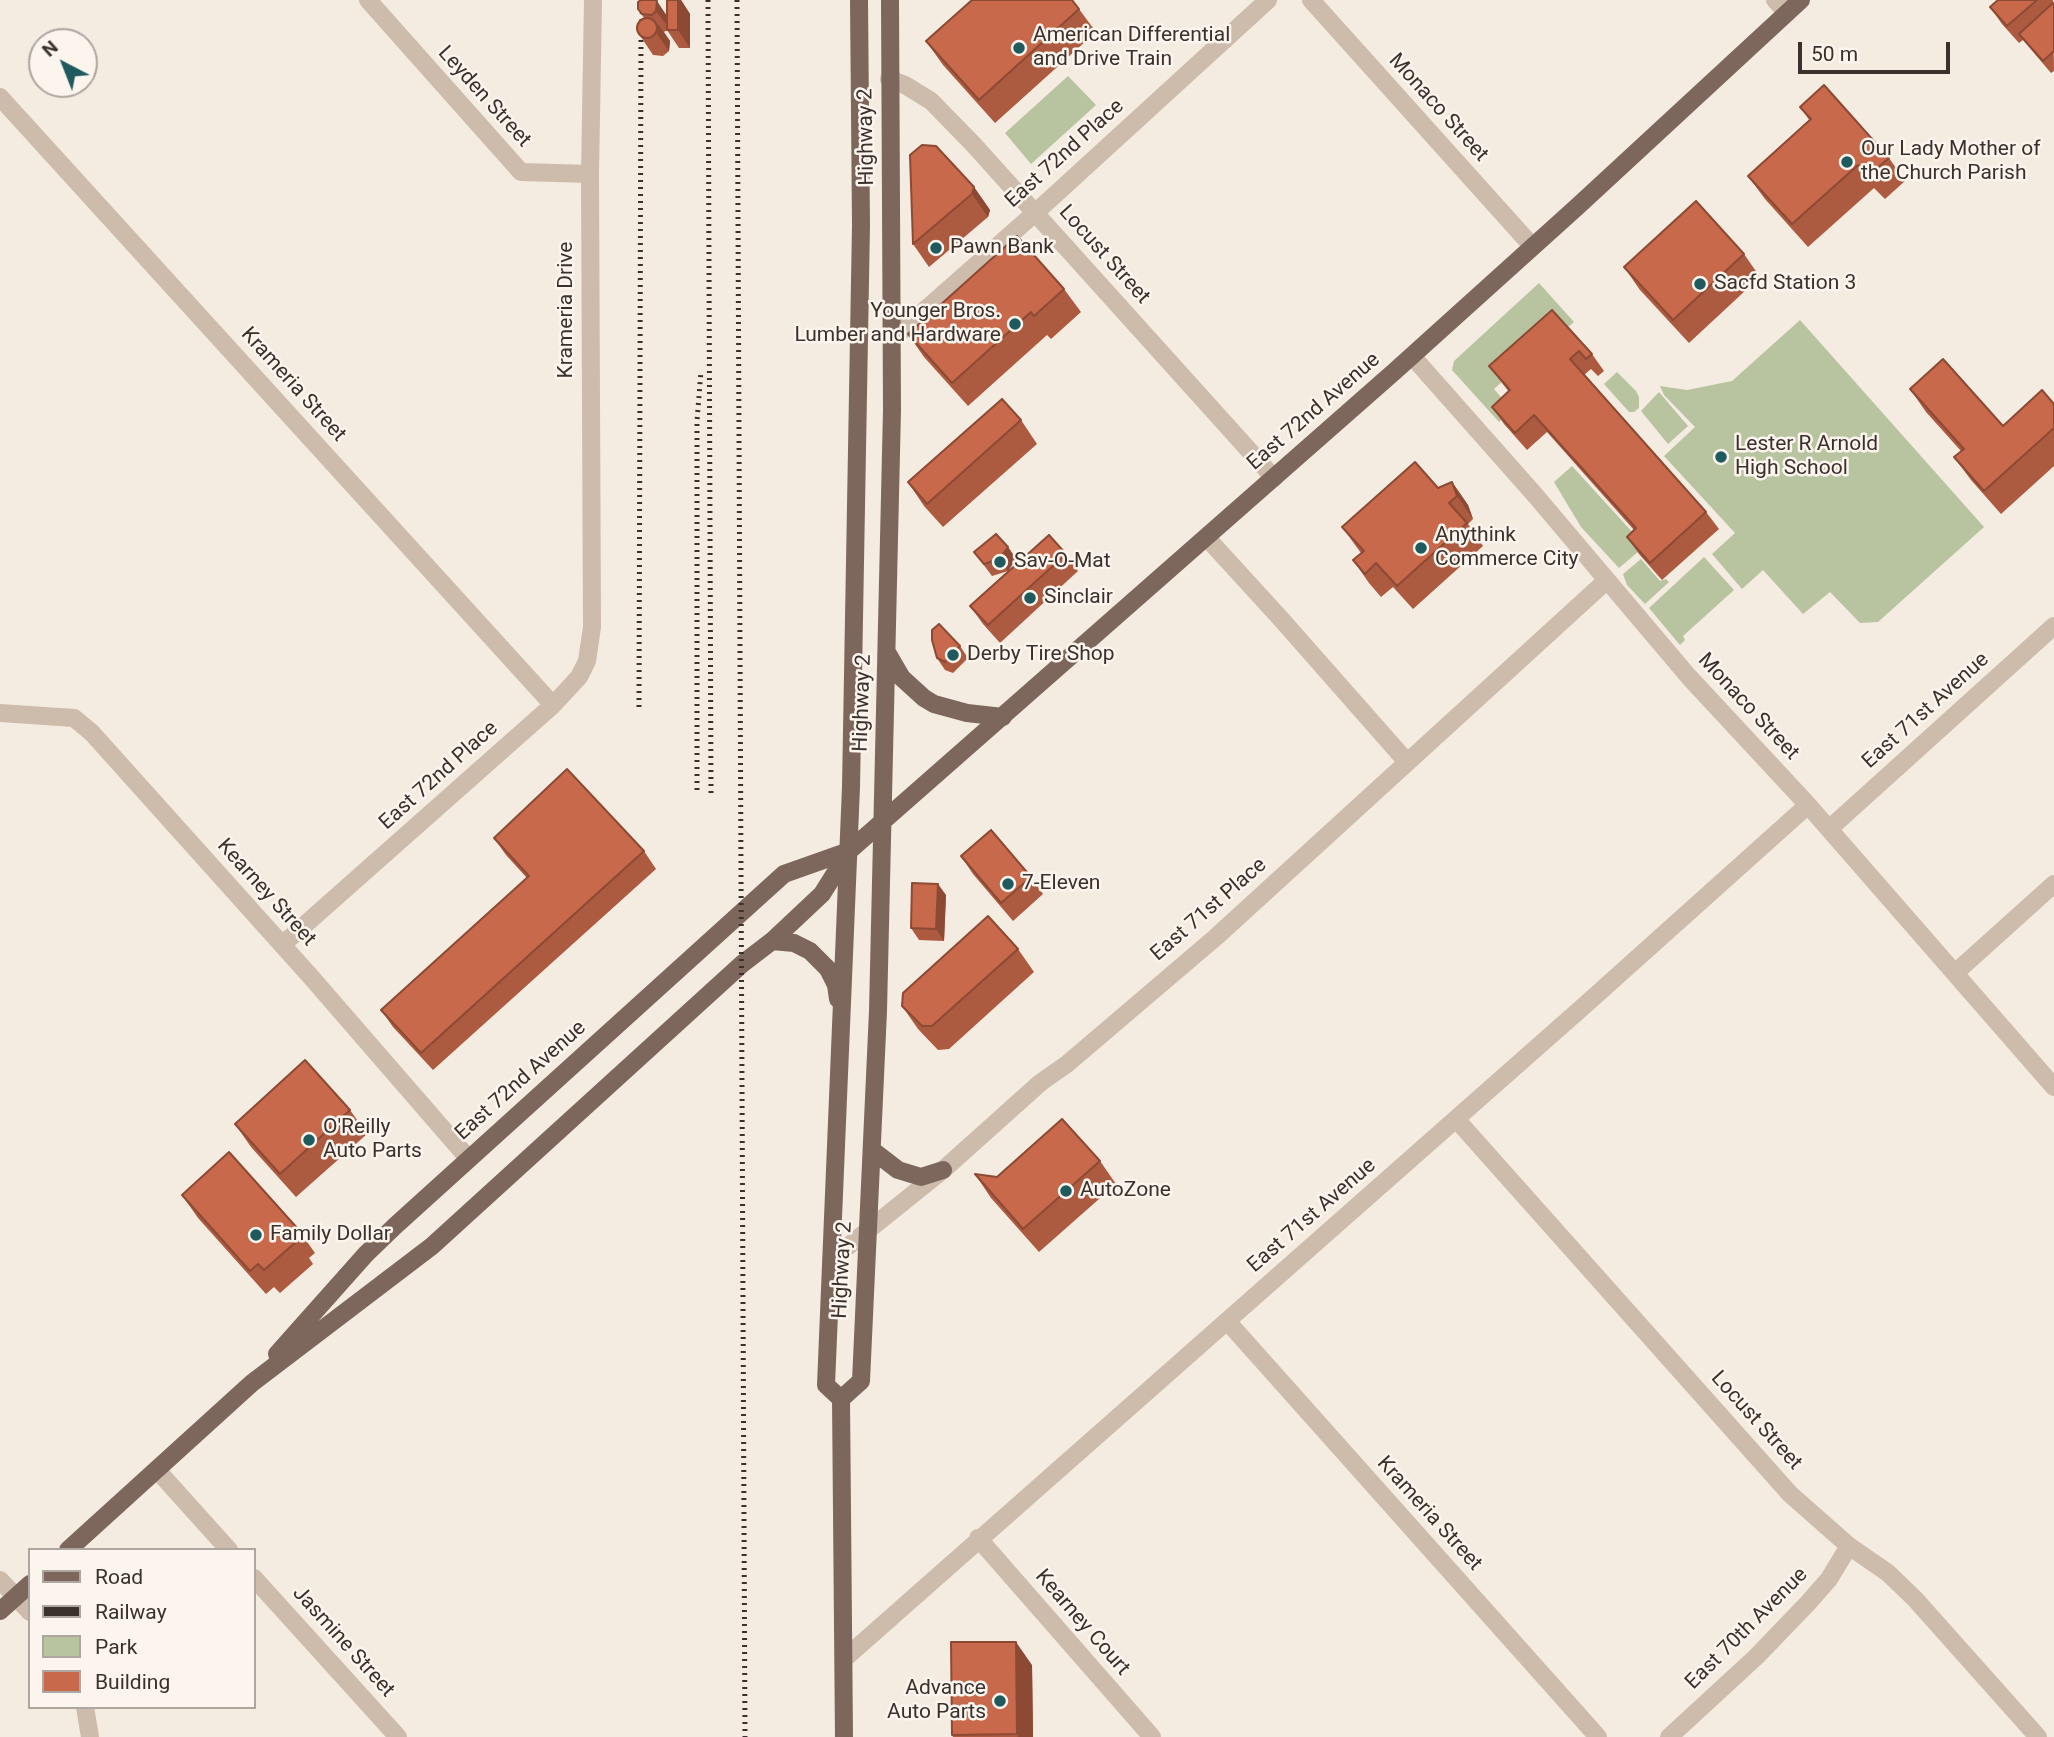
<!DOCTYPE html>
<style>
body{margin:0}
#map{position:relative;width:2054px;height:1737px;overflow:hidden;background:#f4ebe1;font-family:Roboto,sans-serif}
canvas{display:block}
.legend{position:absolute;left:28px;top:1548px;width:228px;height:161px;box-sizing:border-box;background:#fbf5ee;border:2px solid #aea6a0;margin:0;padding:9px 12px;list-style:none;font-size:21px;color:#3b302b}
.legend li{display:flex;align-items:center;gap:14px;height:35px}
.legend b{width:35px;border:2px solid #aea6a0}
.north{position:absolute;left:28px;top:28px;width:70px;height:70px;box-sizing:border-box;background:#fbf5ee;border:2px solid #aea6a0;border-radius:50%;rotate:318deg;font-size:19px;font-weight:700;line-height:28px;text-align:center;color:#3b302b}
.north::after{content:'';display:block;margin:auto;width:24px;height:32px;background:#1f5a5e;clip-path:polygon(50% 0,100% 100%,50% 72%,0 100%)}
.scale{position:absolute;left:1798px;top:42px;width:152px;height:32px;box-sizing:border-box;border:4px solid #3b302b;border-top:0;padding-left:9px;font-size:21px;line-height:24px;white-space:nowrap;color:#3b302b;-webkit-text-stroke:5px #fbf5ee;paint-order:stroke}
</style>
<div id="map">
<canvas width="2054" height="1737"></canvas>
<ul class="legend">
<li><b style="height:9px;background:#7d675c"></b>Road</li>
<li><b style="height:9px;background:#3b302b"></b>Railway</li>
<li><b style="height:19px;background:#b8c4a0"></b>Park</li>
<li><b style="height:19px;background:#c8694b"></b>Building</li>
</ul>
<div class="north">N</div>
<div class="scale">50 m</div>
</div>
<script>
const ctx = document.querySelector('canvas').getContext('2d');
ctx.lineJoin = 'round';
function fill(path, color) {
  ctx.fillStyle = color;
  ctx.fill(path, 'evenodd');
}
function poly(rows) {
  const path = new Path2D();
  for (const r of rows) {
    if (r.length === 3) {
      path.moveTo(r[0] + r[2], r[1]);
      path.arc(r[0], r[1], r[2], 0, 2 * Math.PI);
      continue;
    }
    path.moveTo(r[0], r[1]);
    for (let i = 2; i < r.length; i += 2) path.lineTo(r[i], r[i + 1]);
  }
  return path;
}
function strokePath(path, color, width, dash) {
  ctx.strokeStyle = color;
  ctx.lineWidth = width;
  ctx.lineCap = dash ? 'butt' : 'round';
  ctx.setLineDash(dash || []);
  ctx.stroke(path);
}
function label(font, color, halo, rows, align = 'center') {
  ctx.font = font + ' Roboto,sans-serif';
  ctx.lineWidth = 5;
  ctx.setLineDash([]);
  ctx.textBaseline = 'middle';
  ctx.strokeStyle = halo;
  ctx.fillStyle = color;
  for (const [text, x, y, turn = 0] of rows) {
    ctx.save();
    ctx.translate(x, y);
    ctx.rotate((+turn || 0) * Math.PI / 180);
    ctx.textAlign = isNaN(turn) ? turn : align;
    if (halo) ctx.strokeText(text, 0, 0);
    ctx.fillText(text, 0, 0);
    ctx.restore();
  }
}
fill(poly([
 [1068,76,1096,105,1031,164,1005,133],
 [1539,283,1574,322,1567,328,1564,326,1494,389,1512,410,1499,422,1452,370,1454,361],
 [1800,320,1984,527,1878,622,1860,623,1830,592,1803,614,1763,570,1742,589,1712,554,1735,533,1664,456,1695,427,1664,395,1660,386,1687,390,1732,381],
 [1617,372,1636,391,1639,397,1639,408,1634,412,1629,412,1604,384],
 [1659,392,1688,426,1668,444,1641,411],
 [1572,466,1645,546,1619,568,1581,527,1554,482],
 [1704,557,1734,590,1683,636,1685,640,1680,645,1649,608],
 [1641,559,1660,581,1666,579,1669,582,1645,604,1627,585,1623,574]
]), '#b8c4a0');
strokePath(poly([
 [368,0,521,172,590,174],
 [1311,0,1532,246],
 [1775,0,1787,13],
 [889,79,905,85,931,101,973,144,1274,478],
 [0,97,553,705],
 [891,340,1035,213,1268,0],
 [1412,356,1535,495,1689,677,1808,805,2054,1087],
 [1207,538,1281,619,1407,762],
 [0,713,74,718,92,733,311,977,468,1158],
 [1829,829,2054,626],
 [282,945,553,705,579,677,587,661,592,627,590,174,593,0],
 [1955,973,2054,884],
 [1456,1119,1790,1494,1849,1546,1888,1573,1915,1599,2038,1737],
 [831,1260,943,1170,1040,1083,1067,1064,1216,937,1606,581],
 [1227,1321,1598,1737],
 [157,1470,229,1550],
 [978,1538,1152,1737],
 [254,1578,398,1737],
 [0,1580,30,1612],
 [844,1659,1585,1005,1808,805],
 [85,1707,90,1737],
 [1669,1737,1756,1657,1808,1603,1829,1579,1849,1546]
]), '#cdbbac', 18);
strokePath(poly([
 [888,654,902,678,924,698,934,704,967,713,1003,717],
 [772,941,794,943,810,951,828,969,836,985,838,999],
 [872,1150,898,1170,921,1177,943,1170],
 [277,1354,366,1254,395,1226,784,874,849,851],
 [841,1399,861,1381,878,1011,892,410,890,0],
 [68,1550,252,1383,432,1246,742,964,772,941,822,894,849,851,1395,371,1578,206,1801,0],
 [0,1611,30,1584],
 [844,1737,841,1399,826,1385,851,787,861,225,859,0]
]), '#7d675c', 18);
strokePath(poly([
 [708,0,711,793],
 [737,0,745,1737],
 [639,707,641,37,643,0],
 [697,790,697,421,701,371]
]), '#3b302b', 5, [2, 5]);
fill(poly([
 [667,0,681,0,690,14,690,48,679,48,667,30,664,32,670,41,669,51,663,56,653,55,641,37,644,18,638,9,638,2,667,16],
 [1998,0,2053,0,2054,71,2051,73,2023,40,2019,43,2002,24,1990,7],
 [1079,9,1096,32,995,123,943,65,926,41],
 [1800,107,1889,158,1905,181,1885,199,1874,188,1808,247,1765,199,1748,176,1810,121],
 [974,187,990,210,988,217,929,267,913,244],
 [1744,254,1760,277,1689,343,1640,290,1624,267],
 [1064,289,1081,312,1051,339,1047,335,968,406,924,357,908,334],
 [1552,310,1592,354,1604,371,1598,376,1591,369,1584,375,1706,512,1719,529,1662,580,1639,554,1627,537,1634,530,1547,432,1527,450,1504,424,1492,407,1509,392,1489,366],
 [1910,389,2003,426,2054,404,2054,466,2001,514,1971,480,1954,457,1961,451,1926,412],
 [1021,420,1037,444,943,527,924,506,908,482],
 [1452,482,1468,505,1473,519,1468,524,1483,546,1413,609,1393,587,1381,597,1369,583,1353,560,1361,553,1342,527],
 [1008,547,1016,559,1008,571,992,576,974,552],
 [1066,554,1078,571,1000,643,983,624,970,606],
 [960,646,968,658,953,673,945,670,937,658],
 [494,838,644,851,656,869,433,1070,393,1027,381,1010,527,878,506,855],
 [961,856,1031,877,1043,894,1013,921,973,874],
 [946,895,944,941,919,940,911,928],
 [1018,949,1034,972,949,1049,938,1050,918,1029,902,1006],
 [350,1110,367,1134,296,1197,251,1147,235,1124],
 [1100,1161,1116,1184,1039,1252,991,1198,975,1174,997,1177],
 [182,1195,298,1229,315,1253,309,1258,313,1264,280,1293,274,1287,266,1294,198,1218],
 [1032,1665,1033,1737,953,1737,952,1735]
]), '#ac5a40');
fill(poly([
 [678,0,681,0,690,14,690,48,678,30],
 [657,1,669,19,669,28,656,11],
 [658,24,670,41,669,51,657,34],
 [974,187,990,210,988,217,972,194],
 [1452,482,1468,505,1473,519,1457,496],
 [1008,547,1016,559,1008,571,999,559],
 [938,884,946,895,944,941,936,929],
 [1016,1642,1032,1665,1033,1737,1018,1737,1017,1734]
]), '#8c4a34');
const building = poly([
 [641,0,655,0,657,1,656,11,652,15,642,14,638,9,638,2,641,0],
 [667,0,678,0,678,30,667,30,667,0],
 [972,0,1072,0,1079,9,979,100,926,41,972,0],
 [1998,0,2037,0,2007,26,1990,7,1998,0],
 [2053,3,2054,5,2054,51,2043,61,2019,34,2053,3],
 [647,28,10],
 [1824,85,1889,158,1868,176,1858,165,1792,224,1748,176,1811,119,1800,107,1824,85],
 [922,145,936,146,974,187,972,194,913,244,910,155,922,145],
 [1696,201,1744,254,1673,320,1624,267,1696,201],
 [1017,236,1064,289,1034,316,1031,312,952,383,908,334,1017,236],
 [1552,310,1592,354,1586,359,1579,351,1570,359,1706,512,1650,563,1627,537,1636,528,1534,415,1515,433,1492,407,1510,390,1489,366,1552,310],
 [1943,359,2003,426,2042,390,2054,404,2054,428,1984,491,1954,457,1964,449,1910,389,1943,359],
 [1002,399,1021,420,927,504,908,482,1002,399],
 [1415,462,1438,488,1452,482,1457,496,1449,503,1467,523,1397,586,1376,563,1365,574,1353,560,1364,551,1342,527,1415,462],
 [996,534,1008,547,999,559,984,564,974,552,996,534],
 [1049,535,1066,554,988,625,970,606,1049,535],
 [939,624,960,646,945,662,937,658,932,640,932,630,939,624],
 [567,769,644,851,421,1053,381,1010,529,876,494,838,567,769],
 [991,830,1031,877,1001,903,961,856,991,830],
 [912,883,938,884,936,929,911,928,912,883],
 [988,916,1018,949,932,1026,922,1026,902,1006,903,993,988,916],
 [305,1060,350,1110,280,1174,235,1124,305,1060],
 [1062,1119,1100,1161,1023,1229,975,1174,997,1177,1062,1119],
 [229,1152,298,1229,292,1235,297,1241,264,1270,258,1264,250,1271,182,1195,229,1152],
 [951,1642,1016,1642,1017,1734,952,1735,951,1642]
]);
fill(building, '#c8694b');
strokePath(building, '#8c4a34', 2);
for (const [x, y, r, color] of [
 [1019,48,7,"#1f5a5e"],
 [1847,162,7,"#1f5a5e"],
 [936,248,7,"#1f5a5e"],
 [1700,284,7,"#1f5a5e"],
 [1015,324,7,"#1f5a5e"],
 [1721,457,7,"#1f5a5e"],
 [1421,548,7,"#1f5a5e"],
 [1000,562,7,"#1f5a5e"],
 [1030,598,7,"#1f5a5e"],
 [953,655,7,"#1f5a5e"],
 [1008,884,7,"#1f5a5e"],
 [309,1140,7,"#1f5a5e"],
 [1066,1191,7,"#1f5a5e"],
 [256,1235,7,"#1f5a5e"],
 [1000,1701,7,"#1f5a5e"]
]) {
  const dot = new Path2D();
  dot.arc(x, y, r, 0, 2 * Math.PI);
  ctx.fillStyle = color;
  ctx.fill(dot);
  strokePath(dot, '#fbf5ee', 2.5);
}
label('21px', '#3b302b', '#fbf5ee', [
 ["American Differential",1033,36],
 ["and Drive Train",1033,60],
 ["Our Lady Mother of",1861,150],
 ["the Church Parish",1861,174],
 ["Pawn Bank",950,248],
 ["Sacfd Station 3",1714,284],
 ["Younger Bros.",1001,312,"right"],
 ["Lumber and Hardware",1001,336,"right"],
 ["Lester R Arnold",1735,445],
 ["High School",1735,469],
 ["Anythink",1435,536],
 ["Commerce City",1435,560],
 ["Sav-O-Mat",1014,562],
 ["Sinclair",1044,598],
 ["Derby Tire Shop",967,655],
 ["7-Eleven",1022,884],
 ["O'Reilly",323,1128],
 ["Auto Parts",323,1152],
 ["AutoZone",1080,1191],
 ["Family Dollar",270,1235],
 ["Advance",986,1689,"right"],
 ["Auto Parts",986,1713,"right"]
], 'left');
label('21px', '#3b302b', '#fbf5ee', [
 ["Leyden Street",484,97,48],
 ["Monaco Street",1438,108,48],
 ["Highway 2",867,137,-91],
 ["East 72nd Place",1065,154,-42],
 ["Locust Street",1104,255,48],
 ["Krameria Drive",567,310,-90],
 ["Krameria Street",293,385,48],
 ["East 72nd Avenue",1314,412,-41],
 ["Highway 2",863,703,-88],
 ["Monaco Street",1748,707,47],
 ["East 71st Avenue",1926,711,-42],
 ["East 72nd Place",439,776,-42],
 ["Kearney Street",266,893,48],
 ["East 71st Place",1209,910,-41],
 ["East 72nd Avenue",521,1081,-42],
 ["East 71st Avenue",1312,1216,-41],
 ["Highway 2",843,1270,-87],
 ["Locust Street",1756,1421,48],
 ["Krameria Street",1429,1514,48],
 ["Kearney Court",1082,1623,49],
 ["East 70th Avenue",1747,1629,-45],
 ["Jasmine Street",343,1642,48]
]);
</script>
